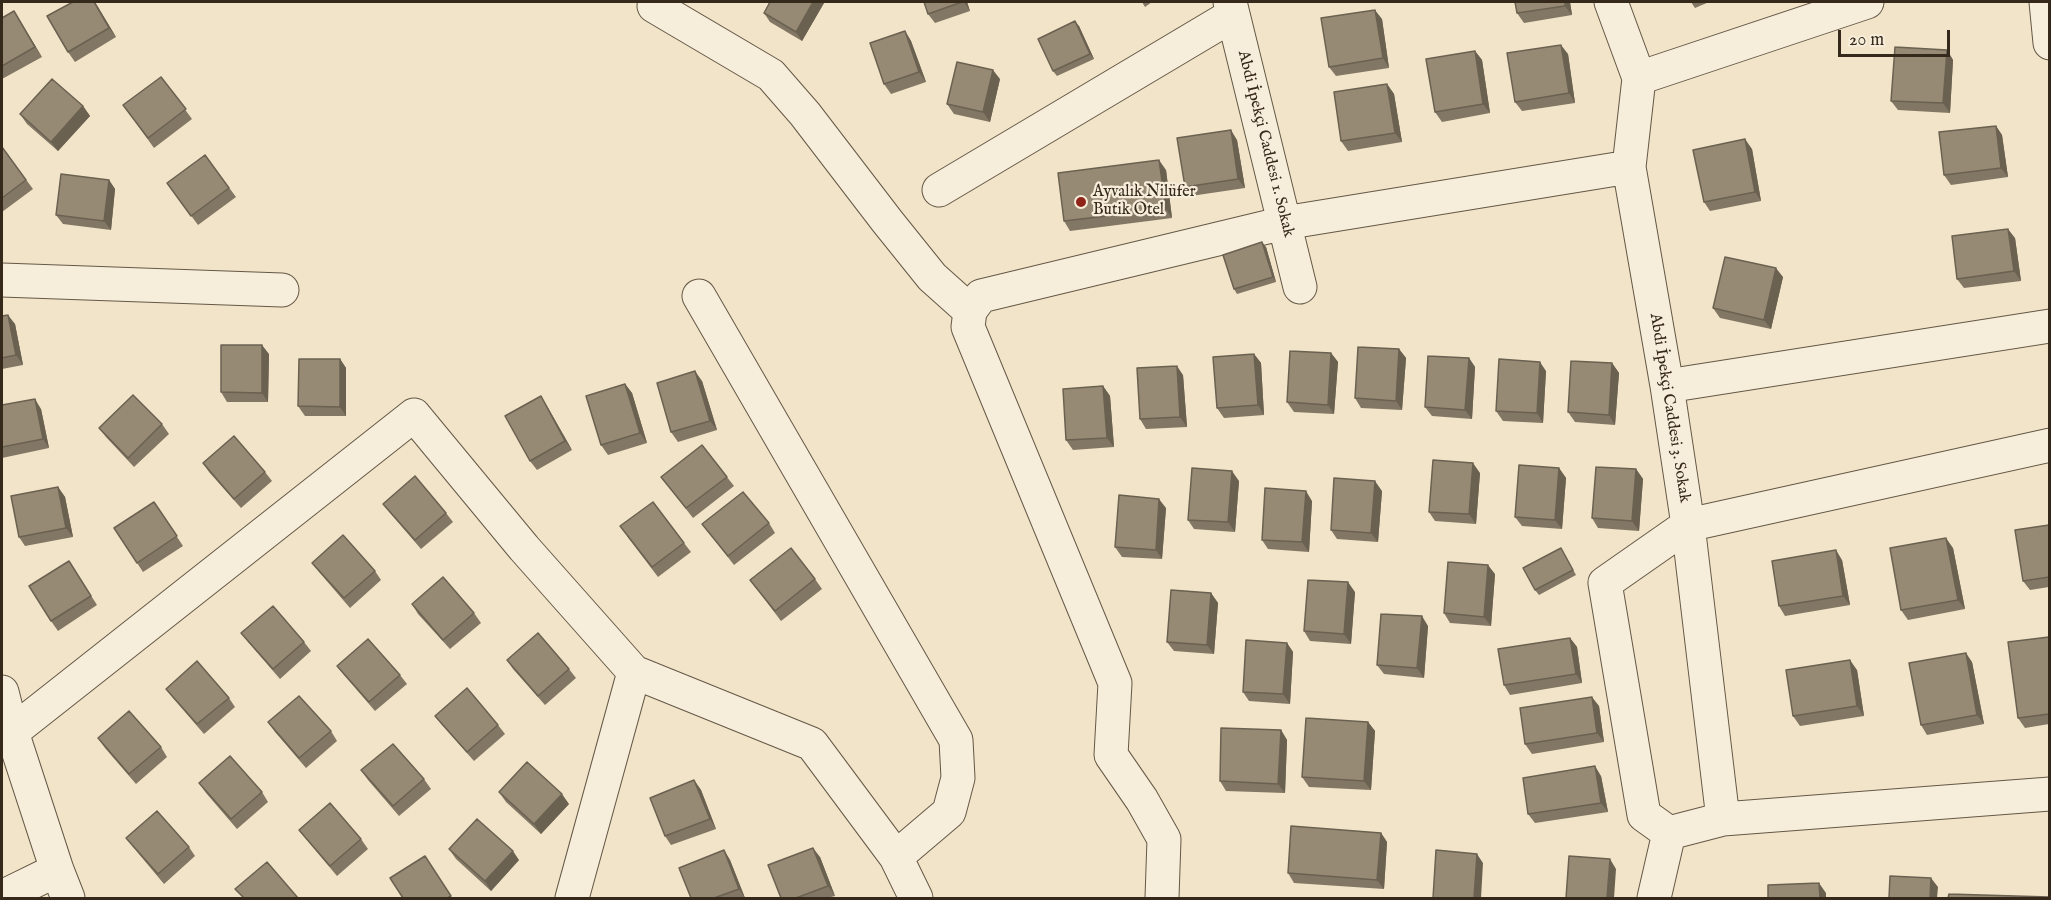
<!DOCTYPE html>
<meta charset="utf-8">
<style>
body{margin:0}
#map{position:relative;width:2051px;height:900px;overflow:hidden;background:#f2e4c8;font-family:"IM FELL English",serif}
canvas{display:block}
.frame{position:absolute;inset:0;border:3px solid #34291a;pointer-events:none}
.scale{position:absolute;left:1838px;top:30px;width:112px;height:27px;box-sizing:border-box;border:3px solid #34291a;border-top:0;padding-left:8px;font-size:18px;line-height:21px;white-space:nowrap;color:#34291a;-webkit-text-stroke:4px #f7eddb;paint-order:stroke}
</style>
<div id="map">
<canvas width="2051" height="900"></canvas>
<div class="frame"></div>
<div class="scale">20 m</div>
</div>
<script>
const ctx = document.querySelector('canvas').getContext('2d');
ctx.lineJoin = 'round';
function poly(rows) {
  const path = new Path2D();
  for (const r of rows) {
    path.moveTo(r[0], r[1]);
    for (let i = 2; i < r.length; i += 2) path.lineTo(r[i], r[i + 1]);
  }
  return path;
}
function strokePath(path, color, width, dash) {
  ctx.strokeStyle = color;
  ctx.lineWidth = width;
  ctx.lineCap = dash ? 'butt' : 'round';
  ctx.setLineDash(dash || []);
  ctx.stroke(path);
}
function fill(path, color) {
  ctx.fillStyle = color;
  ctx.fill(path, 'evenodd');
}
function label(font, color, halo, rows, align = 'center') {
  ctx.font = font + ' "IM FELL English",serif';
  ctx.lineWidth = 4.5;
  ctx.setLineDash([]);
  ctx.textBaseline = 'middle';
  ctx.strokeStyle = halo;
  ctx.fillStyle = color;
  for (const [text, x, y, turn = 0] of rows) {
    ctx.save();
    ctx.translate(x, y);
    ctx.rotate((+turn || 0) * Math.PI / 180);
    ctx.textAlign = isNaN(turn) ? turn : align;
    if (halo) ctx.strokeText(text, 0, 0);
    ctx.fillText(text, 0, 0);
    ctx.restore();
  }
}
const minor = poly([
 [1230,2,1300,287],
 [1611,2,1639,78,1629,167,1667,386,1688,525,1723,819],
 [2046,2,2050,43],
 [654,6,771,75,805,114,887,221,932,277,970,311],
 [1639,78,1867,2],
 [939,190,1233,15],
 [2,280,282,290],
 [699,296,956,740,958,778,949,812,896,857],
 [1667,386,2050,326],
 [2050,445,1688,525,1605,583,1644,815,1669,833,1723,819,2050,794],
 [2,692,12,732,57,870,68,898],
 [12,732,414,415,524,548,634,672,812,744,896,857,916,898],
 [2,897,57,870],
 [572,898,634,672],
 [1162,898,1164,839,1142,800,1111,755,1115,683,968,327,970,311,981,296,1284,223,1629,167],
 [1654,898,1669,833]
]);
strokePath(minor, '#645846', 35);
strokePath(minor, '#f7eddb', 33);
fill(poly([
 [95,2,116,37,75,62,68,52],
 [770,2,823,2,824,3,802,41,770,22,764,13],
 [924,2,967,2,970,11,935,23,928,14],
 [1142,2,1152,2,1145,7],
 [1570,2,1572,15,1524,23,1517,13],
 [1691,2,1709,2,1695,8],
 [2,18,20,21,42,57,2,79],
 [1382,19,1389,68,1336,76,1329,67],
 [1079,26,1094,59,1057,76,1053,71],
 [905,31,911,41,926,82,891,94,884,84],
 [1947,50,1953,60,1950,113,1898,110,1891,101],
 [1475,51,1482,60,1490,113,1442,122,1435,112],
 [1568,54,1575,103,1522,111,1515,102],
 [161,77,192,119,154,148,123,105],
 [1000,79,990,122,954,114,947,104],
 [1387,84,1394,94,1402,142,1348,151,1341,141],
 [83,106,90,116,58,151,27,124,20,114],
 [1996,126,2002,135,2008,177,1951,185,1944,175],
 [1237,140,1245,188,1191,196,1185,187],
 [2,147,33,189,2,212],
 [1752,149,1761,201,1710,211,1704,202],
 [205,155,236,197,198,225,167,183],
 [1166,170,1172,218,1070,231,1064,221],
 [109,180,115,189,111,230,63,224,56,215],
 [2015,238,2021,281,1964,288,1957,279],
 [1266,247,1276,282,1237,294,1234,289],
 [1783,277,1771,329,1720,318,1713,308],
 [2,316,15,324,23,365,2,369],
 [1399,349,1406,358,1402,410,1361,408,1355,398],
 [1331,353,1338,362,1334,414,1294,412,1287,402],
 [269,354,268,402,227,402,221,392],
 [1254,354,1261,363,1264,415,1224,418,1217,408],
 [1469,358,1475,367,1472,419,1432,416,1425,407],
 [340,359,346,368,346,416,305,416,298,406],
 [1612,363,1619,373,1615,425,1575,422,1568,412],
 [1546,371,1543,423,1503,421,1496,411],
 [1183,375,1187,427,1146,429,1140,419],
 [702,381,717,430,678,442,671,432],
 [625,384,632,393,647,443,608,455,601,445],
 [1103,386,1110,396,1114,447,1073,450,1066,440],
 [541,396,547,406,572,450,537,470,530,461],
 [2,405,41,409,49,448,2,458],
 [162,424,169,434,134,467,106,437,99,428],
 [203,463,265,472,272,481,241,508,209,472],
 [1559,468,1566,478,1562,529,1522,526,1515,517],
 [1636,469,1643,479,1639,531,1598,528,1592,518],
 [1480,473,1476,524,1435,521,1429,512],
 [661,477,727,477,734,486,693,518],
 [1239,481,1235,532,1194,529,1188,520],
 [58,487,65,497,73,537,25,546,19,537],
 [1382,491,1378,542,1337,539,1331,530],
 [1312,501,1309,552,1268,549,1262,540],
 [154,502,183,546,143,572,114,528],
 [383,504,446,513,453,522,421,549,390,513],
 [1166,508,1162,559,1122,557,1115,547],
 [769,523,775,533,734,565,702,524],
 [2049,525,2049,587,2030,590,2023,581],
 [627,536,684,543,691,552,658,577],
 [1953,548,1965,609,1908,620,1901,610],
 [1564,553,1576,575,1539,595,1535,590],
 [1842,560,1850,605,1785,616,1779,606],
 [69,561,97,605,58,631,51,621],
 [312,563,375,571,381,580,350,608,319,572],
 [1495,574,1491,626,1450,623,1444,613],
 [815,579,822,589,781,621,750,580],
 [1355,592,1351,644,1310,641,1304,631],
 [1211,593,1218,603,1214,654,1174,651,1167,642],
 [412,604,474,613,481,623,450,649,418,614],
 [1428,626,1424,678,1384,674,1377,665],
 [241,633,304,642,311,651,280,679,248,642],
 [2049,637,2049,724,2025,728,2018,718],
 [1570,638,1577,647,1582,683,1510,695,1504,685],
 [1287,643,1293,652,1290,704,1249,701,1243,692],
 [507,660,569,669,576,678,545,705,513,669],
 [1972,662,1984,724,1927,735,1921,725],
 [337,666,400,675,407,684,375,711,344,675],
 [1857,670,1864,716,1800,726,1793,716],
 [166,689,229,698,235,707,204,734,173,698],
 [1599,706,1604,742,1532,754,1525,744],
 [435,716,498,725,505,734,474,761,442,725],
 [268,722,331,731,337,741,306,768,275,732],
 [1368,722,1375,731,1371,790,1309,787,1302,777],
 [1281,730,1287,740,1285,793,1226,791,1220,781],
 [98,738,161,747,167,757,136,784,105,748],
 [361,770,424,779,431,789,399,816,368,780],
 [1601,776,1608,812,1535,823,1528,814],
 [694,780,701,790,716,829,671,845,665,836],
 [199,783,262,792,268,802,237,829,206,793],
 [499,792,569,804,541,834,506,802],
 [299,830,361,839,368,849,337,876,306,839],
 [1381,833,1387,842,1384,889,1294,883,1288,873],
 [126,838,189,847,195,856,164,884,133,847],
 [449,849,519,860,491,891,456,859],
 [724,850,730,860,745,898,691,898],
 [820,857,835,896,827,898,781,898]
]), '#827764');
fill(poly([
 [94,2,95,2,116,37,109,28],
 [813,2,823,2,824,3,802,41,796,32],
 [964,2,967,2,970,11],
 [1565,2,1570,2,1572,15,1565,6],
 [1375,10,1382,19,1389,68,1383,58],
 [14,11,20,21,42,57,35,47],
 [1075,21,1079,26,1094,59,1090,54],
 [905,31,911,41,926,82,919,72],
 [1561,45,1568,54,1575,103,1569,93],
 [1947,50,1953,60,1950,113,1943,103],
 [1475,51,1482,60,1490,113,1483,104],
 [993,70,1000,79,990,122,983,112],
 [1387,84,1394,94,1402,142,1395,133],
 [83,106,90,116,58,151,51,142],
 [1996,126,2002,135,2008,177,2001,168],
 [1231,130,1237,140,1245,188,1238,179],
 [1745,139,1752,149,1761,201,1755,192],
 [1159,160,1166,170,1172,218,1166,209],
 [109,180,115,189,111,230,104,221],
 [2008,229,2015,238,2021,281,2014,271],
 [1262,242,1266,247,1276,282,1273,277],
 [1776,268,1783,277,1771,329,1764,320],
 [8,315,15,324,23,365,16,355],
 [262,345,269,354,268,402,262,393],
 [1399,349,1406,358,1402,410,1396,401],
 [1331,353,1338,362,1334,414,1328,405],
 [1254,354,1261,363,1264,415,1258,405],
 [1469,358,1475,367,1472,419,1465,410],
 [340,359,346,368,346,416,340,407],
 [1540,362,1546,371,1543,423,1537,413],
 [1612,363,1619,373,1615,425,1609,415],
 [1177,366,1183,375,1187,427,1180,417],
 [695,371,702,381,717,430,710,421],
 [625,384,632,393,647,443,640,433],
 [1103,386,1110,396,1114,447,1107,438],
 [541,396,547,406,572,450,565,441],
 [35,399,41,409,49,448,43,439],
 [1473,463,1480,473,1476,524,1469,514],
 [1559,468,1566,478,1562,529,1555,520],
 [1636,469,1643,479,1639,531,1632,521],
 [1232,471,1239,481,1235,532,1228,522],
 [1375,481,1382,491,1378,542,1371,533],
 [58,487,65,497,73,537,66,528],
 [1306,491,1312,501,1309,552,1302,542],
 [1159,499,1166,508,1162,559,1156,550],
 [1946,538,1953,548,1965,609,1958,600],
 [1836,550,1842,560,1850,605,1843,596],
 [1488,565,1495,574,1491,626,1484,617],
 [1348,582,1355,592,1351,644,1344,634],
 [1211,593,1218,603,1214,654,1207,645],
 [1422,616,1428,626,1424,678,1417,668],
 [1570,638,1577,647,1582,683,1576,674],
 [1287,643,1293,652,1290,704,1283,694],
 [1966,653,1972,662,1984,724,1977,715],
 [1850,660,1857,670,1864,716,1857,706],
 [1592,697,1599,706,1604,742,1597,733],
 [1368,722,1375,731,1371,790,1364,781],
 [1281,730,1287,740,1285,793,1278,784],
 [1595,766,1601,776,1608,812,1601,803],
 [694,780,701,790,716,829,710,819],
 [562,794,569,804,541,834,534,824],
 [1381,833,1387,842,1384,889,1377,880],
 [813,848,820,857,835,896,828,886],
 [724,850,730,860,745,898,739,889],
 [513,851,519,860,491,891,485,881],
 [1477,854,1483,863,1481,898,1474,898],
 [1610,859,1616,869,1614,898,1607,898],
 [1931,878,1938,887,1937,898,1930,898],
 [1819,883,1826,893,1826,898,1820,898]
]), '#6a6151');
const building = poly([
 [73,2,94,2,109,28,68,52,47,16,73,2],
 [770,2,813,2,796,32,764,13,770,2],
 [924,2,962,2,928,14,924,2],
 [1515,2,1565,2,1565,6,1517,13,1515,2],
 [1375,10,1383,58,1329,67,1321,18,1375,10],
 [14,11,35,47,2,66,2,18,14,11],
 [1075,21,1090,54,1053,71,1038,39,1075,21],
 [905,31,919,72,884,84,870,43,905,31],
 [1561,45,1569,93,1515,102,1507,53,1561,45],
 [1895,47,1947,50,1943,103,1891,101,1895,47],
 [1475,51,1483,104,1435,112,1426,59,1475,51],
 [957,62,993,70,983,112,947,104,957,62],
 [161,77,186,109,148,138,123,105,161,77],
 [52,79,83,106,51,142,20,114,52,79],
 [1387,84,1395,133,1341,141,1334,92,1387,84],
 [1996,126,2001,168,1944,175,1939,132,1996,126],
 [1231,130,1238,179,1185,187,1177,138,1231,130],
 [1745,139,1755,192,1704,202,1693,150,1745,139],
 [2,147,26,180,2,198,2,147],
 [205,155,229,188,191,216,167,183,205,155],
 [1159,160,1166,209,1064,221,1058,173,1159,160],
 [61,174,109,180,104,221,56,215,61,174],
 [2008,229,2014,271,1957,279,1952,236,2008,229],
 [1262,242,1273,277,1234,289,1223,255,1262,242],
 [1725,257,1776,268,1764,320,1713,308,1725,257],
 [8,315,16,355,2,358,2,316,8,315],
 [221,345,262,345,262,393,221,392,221,345],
 [1358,347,1399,349,1396,401,1355,398,1358,347],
 [1290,351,1331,353,1328,405,1287,402,1290,351],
 [1254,354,1258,405,1217,408,1213,357,1254,354],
 [1428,356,1469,358,1465,410,1425,407,1428,356],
 [299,359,340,359,340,407,298,406,299,359],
 [1499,359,1540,362,1537,413,1496,411,1499,359],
 [1571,361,1612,363,1609,415,1568,412,1571,361],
 [1177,366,1180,417,1140,419,1137,368,1177,366],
 [695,371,710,421,671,432,657,383,695,371],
 [625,384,640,433,601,445,586,396,625,384],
 [1103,386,1107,438,1066,440,1063,389,1103,386],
 [133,395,162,424,128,458,99,428,133,395],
 [541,396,565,441,530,461,505,416,541,396],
 [35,399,43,439,2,447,2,405,35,399],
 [234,436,265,472,234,499,203,463,234,436],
 [702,445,727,477,686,508,661,477,702,445],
 [1433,460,1473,463,1469,514,1429,512,1433,460],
 [1519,465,1559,468,1555,520,1515,517,1519,465],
 [1596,467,1636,469,1632,521,1592,518,1596,467],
 [1192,468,1232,471,1228,522,1188,520,1192,468],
 [415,476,446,513,415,540,383,504,415,476],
 [1334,478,1375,481,1371,533,1331,530,1334,478],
 [58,487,66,528,19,537,11,496,58,487],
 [1265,488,1306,491,1302,542,1262,540,1265,488],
 [743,492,769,523,728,556,702,524,743,492],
 [1119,495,1159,499,1156,550,1115,547,1119,495],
 [154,502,177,536,137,563,114,528,154,502],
 [653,502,684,543,652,567,620,526,653,502],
 [2049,525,2049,577,2023,581,2015,530,2049,525],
 [343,535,375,571,344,598,312,563,343,535],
 [1946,538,1958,600,1901,610,1890,548,1946,538],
 [791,548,815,579,775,611,750,580,791,548],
 [1561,548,1573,570,1535,590,1523,568,1561,548],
 [1836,550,1843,596,1779,606,1772,561,1836,550],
 [69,561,91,596,51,621,29,586,69,561],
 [1448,562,1488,565,1484,617,1444,613,1448,562],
 [443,577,474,613,443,640,412,604,443,577],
 [1308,580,1348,582,1344,634,1304,631,1308,580],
 [1171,590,1211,593,1207,645,1167,642,1171,590],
 [273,606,304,642,273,669,241,633,273,606],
 [1381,614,1422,616,1417,668,1377,665,1381,614],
 [538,633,569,669,538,696,507,660,538,633],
 [2049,637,2049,714,2018,718,2008,642,2049,637],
 [1570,638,1576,674,1504,685,1498,649,1570,638],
 [368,639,400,675,369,702,337,666,368,639],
 [1246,640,1287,643,1283,694,1243,692,1246,640],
 [1966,653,1977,715,1921,725,1909,663,1966,653],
 [1850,660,1857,706,1793,716,1786,670,1850,660],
 [197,661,229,698,197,724,166,689,197,661],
 [467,688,498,725,467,752,435,716,467,688],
 [299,696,331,731,299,758,268,722,299,696],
 [1592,697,1597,733,1525,744,1520,708,1592,697],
 [129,711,161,747,129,774,98,738,129,711],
 [1306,718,1368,722,1364,781,1302,777,1306,718],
 [1221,728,1281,730,1278,784,1220,781,1221,728],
 [393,744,424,779,393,806,361,770,393,744],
 [230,756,262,792,231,819,199,783,230,756],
 [527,762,562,794,534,824,499,792,527,762],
 [1595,766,1601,803,1528,814,1523,778,1595,766],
 [694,780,710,819,665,836,650,798,694,780],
 [330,803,361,839,330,866,299,830,330,803],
 [157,811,189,847,158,874,126,838,157,811],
 [477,819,513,851,485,881,449,849,477,819],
 [1291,826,1381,833,1377,880,1288,873,1291,826],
 [813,848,828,886,796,898,781,898,768,865,813,848],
 [724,850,739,889,714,898,691,898,679,868,724,850],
 [1436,850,1477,854,1474,898,1433,898,1436,850],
 [425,856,451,896,447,898,403,898,390,878,425,856],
 [1569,856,1610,859,1607,898,1566,898,1569,856],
 [267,862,298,898,244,898,235,889,267,862],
 [1890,876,1931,878,1930,898,1889,898,1890,876],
 [1819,883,1820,898,1768,898,1768,885,1819,883],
 [1949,894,2049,897,2049,898,1948,898,1949,894]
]);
fill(building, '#978a74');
strokePath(building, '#6a6151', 1.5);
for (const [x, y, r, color] of [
 [1081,202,6,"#8f2418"]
]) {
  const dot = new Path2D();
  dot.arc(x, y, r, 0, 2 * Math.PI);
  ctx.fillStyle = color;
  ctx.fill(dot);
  strokePath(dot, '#f7eddb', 2);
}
label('16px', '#34291a', '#f7eddb', [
 ["Abdi İpekçi Caddesi 1. Sokak",1265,144,76],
 ["Abdi İpekçi Caddesi 3. Sokak",1669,408,81]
]);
label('16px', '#34291a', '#f7eddb', [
 ["Ayvalık Nilüfer",1093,193],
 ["Butik Otel",1093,211]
], 'left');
</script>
